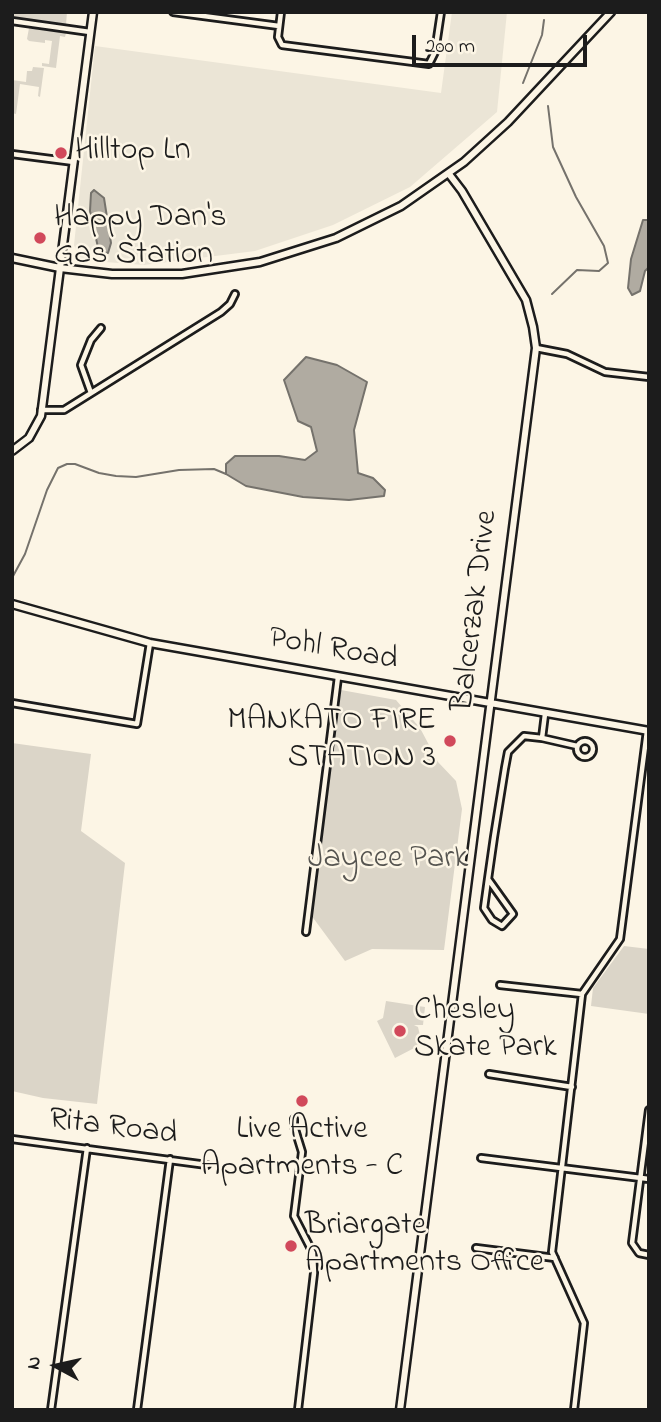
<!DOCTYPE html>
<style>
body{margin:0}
#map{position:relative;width:661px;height:1422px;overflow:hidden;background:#fcf5e5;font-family:"Indie Flower",sans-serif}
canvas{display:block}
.frame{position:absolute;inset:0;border:14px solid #1c1c1c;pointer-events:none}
.north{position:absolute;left:21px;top:1331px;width:70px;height:70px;-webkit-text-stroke:5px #fcf5e5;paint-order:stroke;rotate:278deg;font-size:19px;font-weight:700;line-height:28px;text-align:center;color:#1c1c1c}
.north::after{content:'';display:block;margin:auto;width:24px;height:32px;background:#1c1c1c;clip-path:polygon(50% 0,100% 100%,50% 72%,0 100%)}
.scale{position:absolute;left:412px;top:35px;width:175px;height:32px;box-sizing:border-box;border:4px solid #1c1c1c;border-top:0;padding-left:9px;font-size:21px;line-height:24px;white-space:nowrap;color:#1c1c1c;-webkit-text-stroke:5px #fcf5e5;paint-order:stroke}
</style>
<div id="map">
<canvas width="661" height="1422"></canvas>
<div class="frame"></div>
<div class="north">N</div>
<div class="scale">200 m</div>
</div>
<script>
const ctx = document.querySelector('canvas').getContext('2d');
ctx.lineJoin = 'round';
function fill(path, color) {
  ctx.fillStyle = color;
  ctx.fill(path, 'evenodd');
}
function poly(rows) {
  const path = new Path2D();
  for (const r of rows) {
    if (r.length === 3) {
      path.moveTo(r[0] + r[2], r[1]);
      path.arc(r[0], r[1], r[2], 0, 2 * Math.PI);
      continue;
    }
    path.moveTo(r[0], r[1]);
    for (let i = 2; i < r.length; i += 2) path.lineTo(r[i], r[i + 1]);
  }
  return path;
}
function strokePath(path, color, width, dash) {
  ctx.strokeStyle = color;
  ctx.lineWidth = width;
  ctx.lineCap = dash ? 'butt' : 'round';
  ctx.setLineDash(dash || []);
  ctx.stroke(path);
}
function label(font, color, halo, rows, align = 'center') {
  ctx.font = font + ' "Indie Flower",sans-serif';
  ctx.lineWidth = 5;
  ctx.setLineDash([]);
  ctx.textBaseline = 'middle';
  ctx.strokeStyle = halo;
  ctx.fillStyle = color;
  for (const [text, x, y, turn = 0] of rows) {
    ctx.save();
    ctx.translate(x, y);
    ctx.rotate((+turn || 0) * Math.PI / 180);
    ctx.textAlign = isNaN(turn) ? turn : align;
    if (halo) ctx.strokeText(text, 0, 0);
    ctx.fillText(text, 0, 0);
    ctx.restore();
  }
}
fill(poly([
 [452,12,507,12,497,112,410,187,333,225,255,251,144,265,80,260,74,245,95,46,441,93]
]), '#ebe5d6');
fill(poly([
 [12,12,67,12,66,25,12,17],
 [29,28,66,33,65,37,60,36,56,68,42,66,42,63,49,64,52,41,45,40,45,43,29,41,27,39],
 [33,67,44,68,40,97,38,96,39,87,20,84,16,114,12,113,12,80,26,82,27,71,32,71],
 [341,690,396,700,420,728,438,762,456,781,462,809,444,950,372,949,345,961,311,915],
 [12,743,91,754,81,831,125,863,97,1104,43,1098,12,1091],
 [624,946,649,949,649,1014,591,1006,593,988],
 [386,1001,425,1007,423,1025,414,1025,418,1027,422,1044,395,1058,377,1021,383,1018]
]), '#dbd5c8');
const water = poly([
 [94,190,104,198,111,243,108,253,99,252,90,211,91,193,94,190],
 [643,220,649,220,649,267,645,271,640,291,632,295,628,288,631,259,643,220],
 [306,357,337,365,367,382,354,430,358,473,373,478,385,490,384,496,349,500,303,497,246,486,226,474,226,464,235,456,279,456,305,460,317,451,311,427,298,421,284,380,306,357]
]);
fill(water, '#b0aba1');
strokePath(water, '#75726c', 2);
strokePath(poly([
 [523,83,542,35,544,20],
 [548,106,553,147,576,197,604,246,608,263,599,271,577,270,552,294],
 [12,578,25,554,47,490,58,468,67,464,75,464,99,473,116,476,136,477,179,470,214,469,226,474]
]), '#75726c', 2);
const minor = poly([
 [173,12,279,26],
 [281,12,278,37,282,45,429,64,435,52,441,12],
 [12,21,90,32],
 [12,154,74,162],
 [536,348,567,354,605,372,649,377],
 [91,393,81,365,91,340,101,328],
 [41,410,64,410,221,312,230,304,235,294],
 [12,703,137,724,150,643],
 [542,738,577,746],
 [585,749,8],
 [488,879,513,914,502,926,492,920,484,908,488,879,494,837,505,768,508,752,524,736,542,738,545,714],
 [306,932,338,677],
 [500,985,582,994],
 [489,1074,572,1087],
 [649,1110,632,1243,639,1253,649,1255],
 [294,1119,294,1126,302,1152,294,1216,313,1253,314,1273,298,1410],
 [12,1139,207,1165],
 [481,1158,649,1179],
 [476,1248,555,1258],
 [51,1410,87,1148],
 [137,1410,170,1159],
 [574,1410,584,1323,552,1252,582,994,620,939,647,731]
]);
const tertiary = poly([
 [12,451,29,438,41,416,60,268],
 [12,604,150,643,649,731],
 [400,1410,536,348,533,327,526,300,462,191,449,174]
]);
const secondary = poly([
 [12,258,60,268,112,274,182,274,260,262,336,238,401,206,464,162,508,122,611,12],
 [60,268,93,12]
]);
strokePath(minor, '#1c1c1c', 10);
strokePath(tertiary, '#1c1c1c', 11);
strokePath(secondary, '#1c1c1c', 11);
strokePath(minor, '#fcf5e5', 4.5);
strokePath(tertiary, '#fcf5e5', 6);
strokePath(secondary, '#fcf5e5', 6);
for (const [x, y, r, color] of [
 [61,153,7,"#d1495b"],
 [40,238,7,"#d1495b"],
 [450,741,7,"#d1495b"],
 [400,1031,7,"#d1495b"],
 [302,1101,7,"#d1495b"],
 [291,1246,7,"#d1495b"]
]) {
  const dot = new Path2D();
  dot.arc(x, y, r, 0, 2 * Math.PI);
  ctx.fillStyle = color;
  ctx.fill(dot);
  strokePath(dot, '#fcf5e5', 2.5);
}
label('32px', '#1c1c1c', '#fcf5e5', [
 ["Hilltop Ln",75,153],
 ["Happy Dan's",54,220],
 ["Gas Station",54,257],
 ["MANKATO FIRE",436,723,"right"],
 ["STATION 3",436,760,"right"],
 ["Chesley",414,1013],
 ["Skate Park",414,1050],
 ["Live Active",302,1132,"center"],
 ["Apartments - C",302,1169,"center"],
 ["Briargate",305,1228],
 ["Apartments Office",305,1265]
], 'left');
label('32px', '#1c1c1c', '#fcf5e5', [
 ["Balcerzak Drive",477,611,-83],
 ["Pohl Road",333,651,10],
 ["Rita Road",113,1129,7]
]);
label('32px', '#555450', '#fcf5e5', [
 ["Jaycee Park",388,861]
]);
</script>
